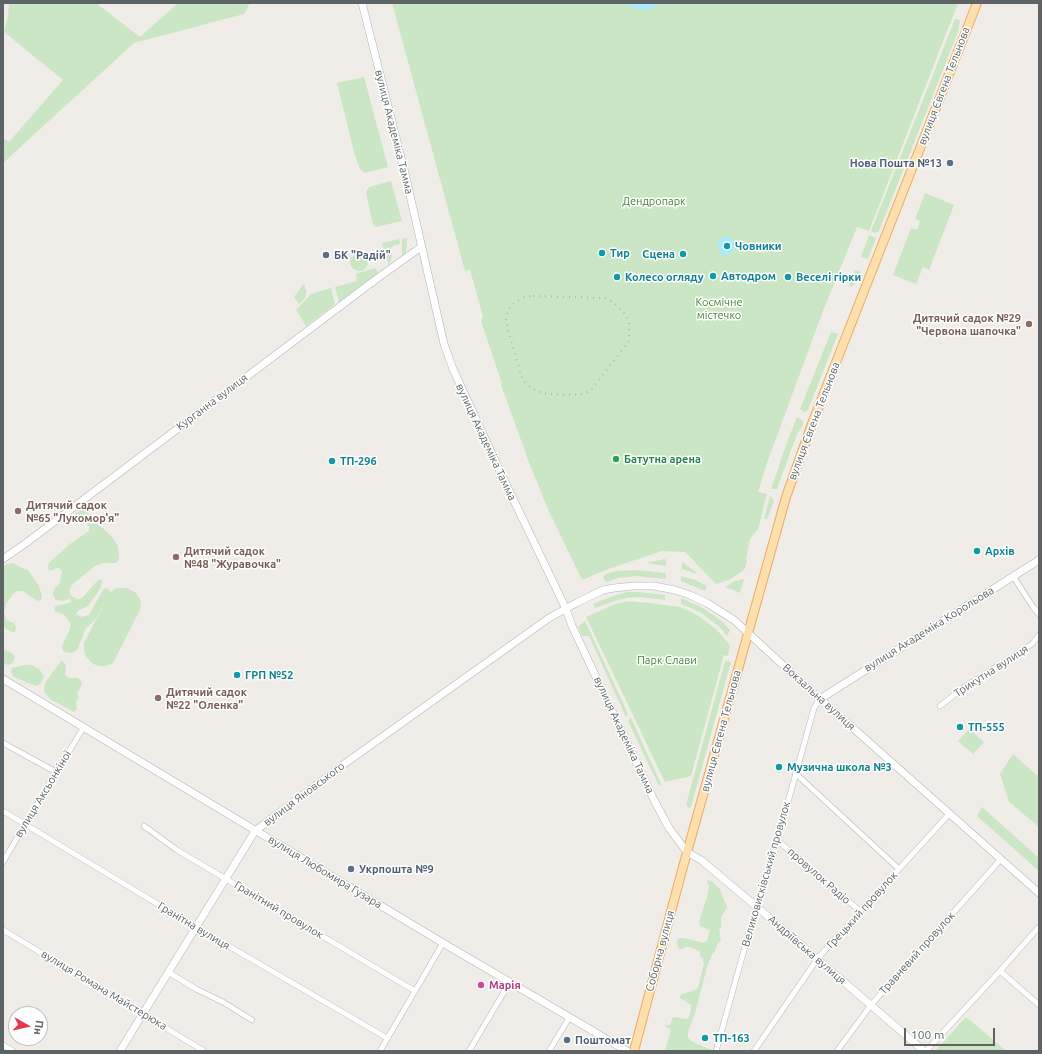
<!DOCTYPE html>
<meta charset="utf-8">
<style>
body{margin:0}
#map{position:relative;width:1042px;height:1054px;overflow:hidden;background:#f0ece7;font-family:Ubuntu,sans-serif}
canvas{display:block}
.frame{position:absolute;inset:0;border:4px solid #5e6466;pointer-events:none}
.north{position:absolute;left:8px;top:1006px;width:40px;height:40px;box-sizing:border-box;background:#fff;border:1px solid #bfc1c2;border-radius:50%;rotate:98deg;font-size:11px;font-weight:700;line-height:16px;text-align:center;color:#5e6466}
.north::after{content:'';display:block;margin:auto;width:14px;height:18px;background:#e6374e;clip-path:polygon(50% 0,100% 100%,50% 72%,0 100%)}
.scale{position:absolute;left:904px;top:1028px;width:91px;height:18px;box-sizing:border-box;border:2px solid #5e6466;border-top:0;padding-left:5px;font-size:12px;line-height:14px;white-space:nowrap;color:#5e6466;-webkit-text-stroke:3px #fff;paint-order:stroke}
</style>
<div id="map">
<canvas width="1042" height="1054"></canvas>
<div class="frame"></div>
<div class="north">Пн</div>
<div class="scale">100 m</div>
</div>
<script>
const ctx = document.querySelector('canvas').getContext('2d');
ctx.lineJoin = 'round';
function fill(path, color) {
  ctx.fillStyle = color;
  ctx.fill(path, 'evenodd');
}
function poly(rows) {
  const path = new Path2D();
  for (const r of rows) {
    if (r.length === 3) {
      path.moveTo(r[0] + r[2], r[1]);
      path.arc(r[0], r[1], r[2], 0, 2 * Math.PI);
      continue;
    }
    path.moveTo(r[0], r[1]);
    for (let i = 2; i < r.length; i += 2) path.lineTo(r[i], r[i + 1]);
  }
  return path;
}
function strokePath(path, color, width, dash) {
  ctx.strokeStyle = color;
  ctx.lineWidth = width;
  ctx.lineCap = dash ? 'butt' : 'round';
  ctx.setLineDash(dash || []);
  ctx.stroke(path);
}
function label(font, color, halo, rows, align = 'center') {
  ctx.font = font + ' Ubuntu,sans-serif';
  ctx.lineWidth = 3;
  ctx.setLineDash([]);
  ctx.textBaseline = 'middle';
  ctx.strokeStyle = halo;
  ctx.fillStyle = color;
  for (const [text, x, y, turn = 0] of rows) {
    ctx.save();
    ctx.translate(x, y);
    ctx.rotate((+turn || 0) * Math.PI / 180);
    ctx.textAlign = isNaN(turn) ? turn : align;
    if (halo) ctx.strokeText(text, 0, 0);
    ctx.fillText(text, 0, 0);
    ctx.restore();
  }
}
fill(poly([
 [9,3,96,3,140,37,178,3,250,3,244,14,134,43,3,163,3,138,9,142,63,80,4,32,8,16],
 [392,3,958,3,869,231,857,227,823,311,767,463,758,492,767,494,758,529,750,539,746,559,747,562,744,570,729,580,716,584,685,552,662,551,611,568,582,580,547,507,530,465,501,385,502,384,481,321,483,316,470,270,465,271],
 [955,19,960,20,958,32,879,231,875,233,871,231],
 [364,77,388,167,365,173,360,169,354,152,337,83],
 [391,181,402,221,375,227,372,221,366,192,369,187],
 [925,193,954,205,929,270,923,267,916,284,893,275,911,228,917,230,920,221,915,219],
 [869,235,876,238,868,259,861,257],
 [407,238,406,252,402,256,402,239],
 [399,239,400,244,394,245,391,248,392,256,389,265,382,243],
 [359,262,9],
 [375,268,378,273,339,302,335,287,357,281,356,274],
 [855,270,861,272,858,279,852,287,849,286],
 [304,283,306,292,305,298,299,304,294,297],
 [331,288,335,304,306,326,296,310,311,294],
 [831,332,838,334,808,410,805,412,800,409],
 [797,417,803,421,803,425,797,434,777,489,771,489,786,445],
 [770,496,773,499,774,501,767,519,764,519],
 [82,510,85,510,90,516,93,521,104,529,112,537,118,546,119,559,116,563,104,563,95,566,73,584,70,589,70,594,73,597,78,600,83,597,98,580,102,580,102,582,100,589,88,606,79,610,76,614,82,617,89,615,103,590,106,588,109,590,110,593,116,588,127,588,136,593,141,601,140,610,115,659,112,664,106,666,100,666,93,664,86,657,84,650,84,643,106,600,95,620,86,628,77,650,72,653,64,652,62,649,62,646,69,631,71,624,64,615,56,612,54,610,55,607,58,605,69,603,71,601,70,599,68,599,63,601,56,600,54,597,53,593,55,588,60,583,62,571,59,568,56,568,53,570,49,570,48,567,49,563,70,544,89,531,89,527,86,522,82,518,77,519,74,516,75,513],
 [666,559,666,566,648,563,649,562],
 [682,562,696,572,696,574,682,569],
 [13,563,24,569,28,570,39,586,42,597,41,600,37,601,23,591,17,591,13,594,6,604,4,612,6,620,14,623,16,627,15,632,12,632,3,627,3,592,4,590,3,587,3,567,7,564],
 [636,570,666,573,666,579,636,576,618,578,607,582,605,581,603,577,605,574,617,571],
 [681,576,695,580,707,586,705,591,681,581],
 [744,579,740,593,725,587,735,581],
 [627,592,639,592,665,595,665,600,639,597,627,598,615,601,595,608,593,604,613,596],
 [681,598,703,608,723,622,730,630,727,636,719,626,710,620,700,612,681,604],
 [628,601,650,603,679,607,687,610,697,615,716,629,730,645,728,656,724,655,691,776,665,782,586,617,615,604],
 [585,621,628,714,626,717,589,636,582,636,578,627],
 [3,649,13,654,15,657,13,663,8,665,3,663],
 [61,661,64,662,66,666,65,675,69,678,78,678,82,682,80,689,77,693,79,697,76,702,77,709,74,712,50,699,44,691,44,686,47,680],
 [725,661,731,662,691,807,689,808,686,805],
 [25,665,32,665,40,670,44,677,41,683,37,686,33,685,14,677,11,672,12,668],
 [631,718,661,784,659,786,628,721],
 [969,729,984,742,973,754,958,741],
 [1013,754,1039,777,1039,827,1009,802,1000,774],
 [982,807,1039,858,1039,871,977,816],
 [708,880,713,882,720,889,724,900,727,905,727,908,721,917,721,926,719,930,721,940,717,945,715,951,712,955,707,967,695,1013,688,1032,688,1037,691,1041,714,1051,665,1051,671,1030,669,1028,665,1027,666,1025,670,1025,673,1017,687,1019,689,1017,691,1009,691,1005,680,998,680,996,682,994,695,990,698,987,700,980,704,963,702,957,700,957,700,951,686,946,683,949,679,949,677,944,677,940,680,938,684,938,703,943,707,941,710,930,700,926,699,922,702,912,707,897,709,886,707,882],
 [966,1017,1004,1049,1002,1051,935,1051]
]), '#cbe6c4');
fill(poly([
 [624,3,659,3,650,9,643,10,634,8],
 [724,237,731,238,735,244,734,251,728,255,723,255,718,250,720,247,717,244,718,241]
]), '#a9ebfd');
const street = poly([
 [1013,576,1033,607,1039,614],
 [940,706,963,688,1032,644,1039,635],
 [3,743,56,772],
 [795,773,899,869],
 [3,811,196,927,387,1038],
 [144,826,177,850,415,991],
 [777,840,861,912],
 [3,862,56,772,84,727],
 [3,930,204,1051],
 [1000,971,1039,1005],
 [168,972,196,989,223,1002,252,1020],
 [3,1045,13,1051],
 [380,1051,443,943],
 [469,1051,510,982],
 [549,1051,569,1018],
 [716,1051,753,918,770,867,814,708,820,699],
 [754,1051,818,958,950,813],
 [837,1051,871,1005,1001,859],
 [926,1051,1000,971,1039,927]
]);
const secondary = poly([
 [362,3,404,169,444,344,453,369,505,482,566,609,572,626,654,800,669,828,687,852,701,860,757,907,924,1051],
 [3,559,26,543,375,280,421,247],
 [3,679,443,943,627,1051],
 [820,699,1039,560],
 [120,1051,255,831,347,762,549,618,578,602,603,590,614,588,633,586,654,586,675,590,690,595,707,603,734,620,809,689,1039,893]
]);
const primary = poly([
 [634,1051,681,874,786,497,813,421,977,3]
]);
strokePath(street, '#b2b6b8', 6);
strokePath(secondary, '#b1b5b9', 8);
strokePath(primary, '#efa961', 10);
strokePath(street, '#fff', 5);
strokePath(secondary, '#fff', 7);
strokePath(primary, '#fde0ae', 8);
strokePath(poly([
 [533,296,605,298,613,302,626,315,629,323,629,341,592,389,584,394,563,395,542,393,531,388,525,382,521,375,508,330,506,319,508,310,513,304,524,297,533,296]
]), '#b3b4b4', 2, [1, 5]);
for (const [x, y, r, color] of [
 [950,163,4,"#5c6f8a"],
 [727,246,4,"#0f9aa8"],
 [602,253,4,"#0f9aa8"],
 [683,254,4,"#0f9aa8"],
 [326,255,4,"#5c6f8a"],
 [713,276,4,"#0f9aa8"],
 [617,277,4,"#0f9aa8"],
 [788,277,4,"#0f9aa8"],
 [1029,324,4,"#8d6e63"],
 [616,459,4,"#2e9e5b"],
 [332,461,4,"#0f9aa8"],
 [18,511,4,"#8d6e63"],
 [977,551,4,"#0f9aa8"],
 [176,557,4,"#8d6e63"],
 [237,675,4,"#0f9aa8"],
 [158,698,4,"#8d6e63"],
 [960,727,4,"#0f9aa8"],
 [779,767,4,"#0f9aa8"],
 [351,869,4,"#5c6f8a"],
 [481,985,4,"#d1479c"],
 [705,1038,4,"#0f9aa8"],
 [567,1040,4,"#5c6f8a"]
]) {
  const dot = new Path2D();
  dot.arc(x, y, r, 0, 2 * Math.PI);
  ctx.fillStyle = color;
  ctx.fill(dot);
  strokePath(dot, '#fff', 1.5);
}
label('11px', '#5e6466', '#fff', [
 ["вулиця Євгена Тельнова",944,86,-69],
 ["вулиця Академіка Тамма",394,132,76],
 ["Курганна вулиця",212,402,-37],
 ["вулиця Євгена Тельнова",814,421,-69],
 ["вулиця Академіка Тамма",486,442,65],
 ["вулиця Академіка Корольова",929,629,-32],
 ["Трикутна вулиця",991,671,-33],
 ["Вокзальна вулиця",819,697,42],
 ["вулиця Євгена Тельнова",721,731,-75],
 ["вулиця Академіка Тамма",624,735,65],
 ["вулиця Аксьонкіної",43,794,-59],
 ["вулиця Яновського",304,794,-37],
 ["вулиця Любомира Гузара",325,872,31],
 ["Великовисківський провулок",766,874,-74],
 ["провулок Радіо",819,876,41],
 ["Гранітний провулок",279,910,31],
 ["Грецький провулок",862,910,-48],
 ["Гранітна вулиця",194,926,31],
 ["Андріївська вулиця",807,950,41],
 ["Соборна вулиця",660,951,-75],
 ["Травневий провулок",917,953,-48],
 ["вулиця Романа Майстерюка",104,990,31]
]);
label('bold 11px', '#4e5e75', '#fff', [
 ["Нова Пошта №13",942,163,"right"],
 ["БК \"Радій\"",334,255],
 ["Укрпошта №9",359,869],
 ["Поштомат",575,1040]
], 'left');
label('11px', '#448437', '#fff', [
 ["Дендропарк",654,201],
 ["Космічне",719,302],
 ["містечко",719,315],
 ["Парк Слави",667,660]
]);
label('bold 11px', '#0d838f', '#fff', [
 ["Човники",735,246],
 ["Тир",610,253],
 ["Сцена",675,254,"right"],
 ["Автодром",721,276],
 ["Колесо огляду",625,277],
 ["Веселі гірки",796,277],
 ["ТП-296",340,461],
 ["Архів",985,551],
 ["ГРП №52",245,675],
 ["ТП-555",968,727],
 ["Музична школа №3",787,767],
 ["ТП-163",713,1038]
], 'left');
label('bold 11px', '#785e54', '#fff', [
 ["Дитячий садок №29",1021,318,"right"],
 ["\"Червона шапочка\"",1021,331,"right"],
 ["Дитячий садок",26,505],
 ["№65 \"Лукомор'я\"",26,518],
 ["Дитячий садок",184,551],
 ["№48 \"Журавочка\"",184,564],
 ["Дитячий садок",166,692],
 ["№22 \"Оленка\"",166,705]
], 'left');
label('bold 11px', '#27864d', '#fff', [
 ["Батутна арена",624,459]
], 'left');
label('bold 11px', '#b23c85', '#fff', [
 ["Марія",489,985]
], 'left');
</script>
